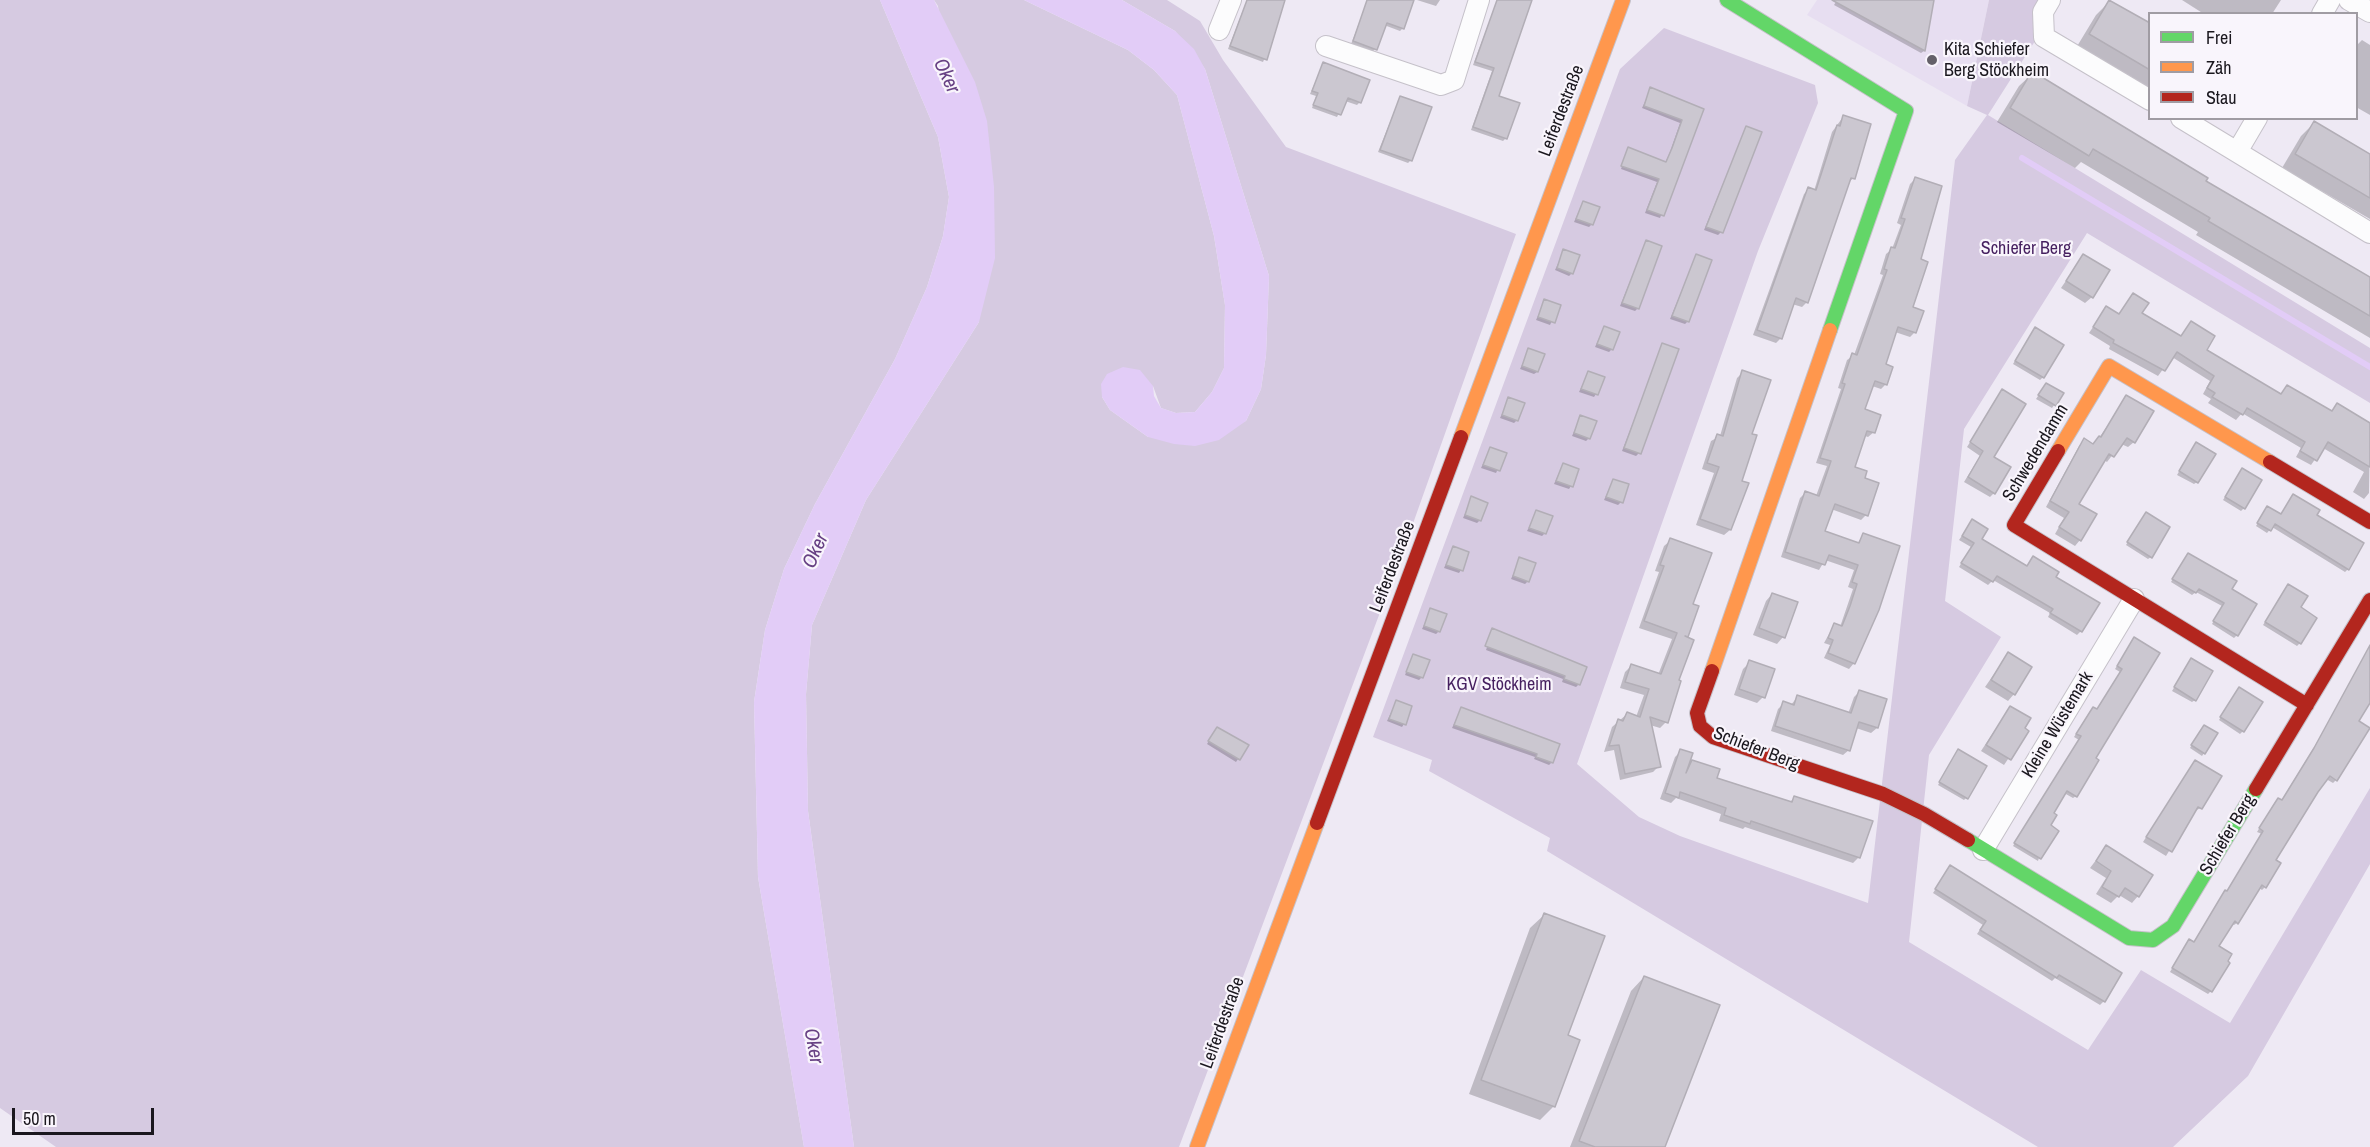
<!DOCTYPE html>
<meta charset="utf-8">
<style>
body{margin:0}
#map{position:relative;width:2370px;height:1147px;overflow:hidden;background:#eee9f4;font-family:"Archivo Narrow",sans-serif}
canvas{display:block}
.legend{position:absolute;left:2148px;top:12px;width:210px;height:108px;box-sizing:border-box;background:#f9f5fc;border:2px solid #a09ca3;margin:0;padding:8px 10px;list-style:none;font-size:18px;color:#1a171e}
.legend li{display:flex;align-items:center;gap:12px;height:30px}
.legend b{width:30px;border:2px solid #a09ca3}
.scale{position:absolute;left:12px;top:1108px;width:142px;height:27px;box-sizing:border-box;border:3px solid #1a171e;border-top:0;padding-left:8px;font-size:18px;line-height:21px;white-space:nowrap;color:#1a171e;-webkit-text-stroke:4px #f9f5fc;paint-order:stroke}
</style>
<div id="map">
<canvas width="2370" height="1147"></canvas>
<ul class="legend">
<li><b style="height:8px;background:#63d668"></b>Frei</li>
<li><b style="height:8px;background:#ff974d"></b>Zäh</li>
<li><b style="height:8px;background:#b3261e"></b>Stau</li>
</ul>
<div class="scale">50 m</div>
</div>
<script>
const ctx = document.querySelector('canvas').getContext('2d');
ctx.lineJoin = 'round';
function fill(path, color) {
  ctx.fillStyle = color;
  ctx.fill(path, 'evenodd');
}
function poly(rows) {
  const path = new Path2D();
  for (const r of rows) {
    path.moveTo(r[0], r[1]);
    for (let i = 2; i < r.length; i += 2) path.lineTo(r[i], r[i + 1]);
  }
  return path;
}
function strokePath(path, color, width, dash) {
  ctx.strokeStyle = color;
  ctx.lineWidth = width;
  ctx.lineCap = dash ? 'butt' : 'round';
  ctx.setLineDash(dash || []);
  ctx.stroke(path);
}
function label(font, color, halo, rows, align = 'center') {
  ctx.font = font + ' "Archivo Narrow",sans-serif';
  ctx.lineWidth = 4.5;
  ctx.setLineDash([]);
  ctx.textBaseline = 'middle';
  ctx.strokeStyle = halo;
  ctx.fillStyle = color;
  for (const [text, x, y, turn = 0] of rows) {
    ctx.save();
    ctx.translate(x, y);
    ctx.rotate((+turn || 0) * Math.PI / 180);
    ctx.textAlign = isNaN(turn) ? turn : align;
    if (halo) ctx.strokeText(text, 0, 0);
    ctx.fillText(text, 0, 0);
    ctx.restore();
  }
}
fill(poly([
 [1817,0,1989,0,1967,106,1807,15]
]), '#e7def1');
fill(poly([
 [0,0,880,0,938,137,949,197,943,236,927,287,895,359,815,504,784,569,765,630,754,702,758,877,804,1147,56,1147,0,1108],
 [934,0,1024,0,1128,50,1154,70,1177,95,1214,236,1225,305,1224,368,1212,392,1195,412,1176,413,1161,408,1153,386,1102,397,1110,410,1148,437,1246,421,1261,389,1266,355,1269,276,1205,69,1175,31,1122,0,1167,0,1200,21,1223,60,1286,147,1516,234,1405,546,1179,1147,854,1147,808,811,806,694,812,625,866,500,979,322,938,6],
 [1989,0,2061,0,1988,115,2370,348,2370,403,2087,233,1964,429,1945,601,2001,637,1929,755,1909,942,2088,1050,2141,970,2230,1023,2370,788,2370,864,2248,1076,2173,1147,2038,1147,1547,851,1550,838,1429,771,1432,760,1373,737,1620,69,1664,28,1815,85,1818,103,1758,251,1577,764,1639,817,1680,836,1868,903,1955,160,1987,115,1967,106]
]), '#d6cae1');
fill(poly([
 [880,0,934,0,975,82,987,121,994,187,995,258,979,322,866,500,812,625,806,694,808,811,854,1147,804,1147,758,877,754,702,765,630,784,569,815,504,895,359,927,287,943,236,949,197,938,137],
 [1024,0,1122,0,1175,31,1194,49,1205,69,1269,276,1266,355,1261,389,1246,421,1219,440,1195,446,1174,444,1148,437,1110,410,1102,397,1101,384,1107,374,1123,367,1140,370,1153,386,1154,396,1161,408,1176,413,1195,412,1212,392,1224,368,1225,305,1214,236,1177,95,1154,70,1128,50]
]), '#e2ccf7');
fill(poly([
 [1247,0,1282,0,1273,30,1276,31,1263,62,1228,49],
 [1368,0,1403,28,1400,31,1384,25,1373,52,1351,44],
 [1417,0,1440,0,1436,6],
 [1504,0,1531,0,1497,97,1506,138,1503,141,1471,130,1492,71,1473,65,1488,25],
 [1837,0,1932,0,1924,51,1921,53,1834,5],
 [2182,0,2281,0,2272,14,2204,14],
 [2109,2,2150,25,2150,91,2076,48,2096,15],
 [2362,40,2370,45,2370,115,2356,107,2356,46],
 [1323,64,1368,81,1359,103,1357,105,1345,101,1337,117,1312,108,1316,96,1310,94],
 [2033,73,2204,182,2370,280,2370,338,2196,235,2198,232,2081,162,2075,168,1997,122,2019,86],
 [1651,89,1703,110,1660,218,1645,213,1657,182,1621,169,1628,150,1665,163,1670,152,1680,123,1642,108],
 [1400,97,1411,160,1408,163,1378,152],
 [1843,117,1853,178,1848,184,1807,302,1802,307,1792,304,1781,338,1776,343,1753,335,1804,194,1809,189,1814,191,1832,132],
 [2314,123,2370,156,2370,219,2282,168,2301,136],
 [1746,128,1721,232,1718,235,1704,230],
 [1915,179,1919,260,1911,308,1915,332,1910,337,1895,332,1884,365,1886,384,1881,389,1872,386,1863,410,1874,432,1868,437,1865,436,1853,467,1863,479,1866,515,1861,520,1831,509,1823,532,1857,544,1863,535,1854,663,1849,669,1824,658,1830,645,1824,643,1834,625,1840,627,1853,589,1848,587,1854,570,1825,560,1819,570,1781,557,1800,498,1805,493,1816,496,1827,466,1816,463,1841,389,1838,388,1847,360,1854,355,1883,275,1880,274,1886,254,1892,249,1901,225,1897,223,1910,184],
 [1583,202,1592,224,1589,227,1574,222],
 [1646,242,1638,308,1635,311,1620,306],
 [1564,251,1572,273,1569,276,1555,270],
 [1696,256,1688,321,1685,324,1670,319],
 [2083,256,2092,297,2085,303,2061,288],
 [2133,294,2140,314,2180,338,2191,323,2205,350,2280,395,2287,387,2331,412,2337,405,2370,430,2369,493,2364,499,2353,492,2364,472,2323,448,2311,465,2296,457,2301,448,2242,413,2236,420,2208,403,2211,399,2203,394,2210,381,2172,357,2158,376,2109,349,2110,346,2089,333,2106,308,2118,315],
 [1545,301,1559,306,1550,325,1536,320],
 [1604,327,1612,349,1609,352,1595,347],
 [2032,332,2043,377,2040,380,2013,364],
 [1663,345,1639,453,1636,456,1622,451],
 [1529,350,1537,372,1534,374,1520,369],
 [1743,372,1751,435,1730,530,1724,535,1696,525,1714,473,1702,469,1711,441,1720,436,1737,378],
 [1588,373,1596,394,1594,397,1579,392],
 [2046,384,2062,394,2052,408,2036,399],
 [2002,391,1992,457,1994,493,1990,497,1964,482,1980,456,1967,447],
 [2127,397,2134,442,2128,447,2121,444,2107,462,2104,460,2077,504,2080,540,2075,546,2055,534,2064,518,2046,507,2079,446,2084,440,2092,445,2099,438],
 [1509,399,1517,420,1514,423,1500,418],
 [1581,416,1589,438,1586,441,1572,436],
 [2193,447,2197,482,2194,484,2177,475],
 [1490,449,1505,454,1496,473,1481,468],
 [1563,464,1571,486,1569,489,1554,484],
 [2240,473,2244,508,2241,511,2223,500],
 [1613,480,1621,502,1618,505,1604,500],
 [1472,498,1480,520,1477,523,1463,518],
 [2265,511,2280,516,2315,516,2348,569,2345,572,2272,527,2267,533,2256,526],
 [1537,512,1545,533,1542,536,1527,531],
 [2143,517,2151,557,2148,559,2126,545],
 [1972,521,1980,539,2026,568,2033,558,2054,578,2081,631,2077,635,2048,617,2050,613,1993,580,1988,585,1959,567,1971,547,1959,540],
 [1671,540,1691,605,1687,636,1666,722,1660,728,1650,725,1659,766,1653,772,1620,780,1614,750,1604,752,1612,727,1627,714,1636,717,1644,695,1620,688,1625,672,1631,666,1658,675,1672,639,1639,628,1659,572,1655,571,1664,546],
 [1453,548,1461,570,1459,573,1444,568],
 [2185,558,2230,590,2237,635,2234,638,2212,624,2222,606,2196,592,2192,595,2171,582],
 [1520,559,1528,581,1525,584,1511,579],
 [2286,589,2299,608,2300,643,2297,646,2263,625],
 [1772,594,1783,637,1777,644,1753,635,1766,601],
 [1431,610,1439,631,1436,634,1422,629],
 [1493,631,1579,684,1576,687,1562,682,1563,679,1486,650],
 [2132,642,2094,759,2076,796,2073,798,2064,793,2052,814,2038,861,2013,846,2079,740,2074,737,2090,711,2093,709,2096,711,2120,672,2115,669],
 [2368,651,2370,700,2357,721,2336,780,2333,783,2326,779,2274,860,2265,887,2262,890,2258,887,2237,923,2234,925,2232,924,2217,947,2211,991,2208,994,2170,972,2187,943,2194,943,2227,892,2262,834,2257,832,2275,802,2278,799,2281,801,2335,713],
 [2008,654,2014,694,2008,701,1985,687],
 [1413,655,1422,677,1419,680,1405,675],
 [1750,662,1763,697,1757,703,1734,695,1743,669],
 [2189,663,2195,700,2192,702,2172,691],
 [1859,692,1885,700,1877,728,1871,733,1856,728,1849,750,1843,755,1771,731,1778,709,1784,703,1791,705,1798,696,1848,714,1854,697],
 [2236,692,2243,731,2240,734,2219,720],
 [1396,702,1404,724,1402,727,1387,721],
 [2010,707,2027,731,2004,765,1981,751],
 [1461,709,1517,728,1516,730,1552,762,1549,765,1534,759,1535,757,1452,728],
 [2201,729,2204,753,2202,756,2190,748],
 [1215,731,1247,746,1236,762,1207,744],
 [1681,751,1687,768,1693,762,1715,779,1789,803,1795,797,1859,857,1853,863,1745,827,1743,829,1719,821,1721,814,1676,798,1671,803,1660,799,1675,757],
 [1956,754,1966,798,1964,800,1938,785],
 [2195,761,2201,808,2194,811,2166,856,2143,842],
 [2106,847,2138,896,2132,903,2119,895,2111,903,2096,894,2106,878,2090,868],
 [1950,867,2025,912,2104,1001,2100,1005,2055,978,2052,981,1977,934,1983,925,1933,893],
 [1544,915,1566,1036,1578,1041,1553,1107,1540,1120,1469,1094,1530,928],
 [1644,977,1663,1147,1570,1147,1631,991]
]), '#0003');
strokePath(poly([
 [2022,158,2370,367]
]), '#e2ccf7', 6);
const building = poly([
 [1247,0,1285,0,1267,60,1230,46,1247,0],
 [1367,0,1414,0,1404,29,1387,23,1377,50,1353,41,1367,0],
 [1497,0,1532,0,1499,96,1520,103,1507,139,1473,127,1494,68,1475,62,1497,0],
 [1832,0,1934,0,1925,51,1832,0],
 [2109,0,2150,23,2150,70,2089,34,2109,0],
 [1323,62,1370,80,1361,103,1348,98,1341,115,1313,105,1318,93,1312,91,1323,62],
 [2032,71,2208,178,2206,181,2370,277,2370,316,2208,221,2210,218,2093,149,2089,156,2010,108,2032,71],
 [1650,87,1704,109,1664,216,1647,210,1659,179,1621,166,1628,147,1666,162,1672,148,1682,120,1644,106,1650,87],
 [1400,96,1432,107,1412,161,1380,150,1400,96],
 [1843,115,1871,124,1855,179,1851,178,1808,303,1796,298,1782,339,1757,330,1808,187,1816,190,1837,125,1840,126,1843,115],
 [2314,121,2370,154,2370,198,2295,154,2314,121],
 [1746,126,1762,132,1723,233,1706,227,1746,126],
 [1915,177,1942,186,1921,259,1928,262,1913,307,1924,311,1916,333,1898,327,1886,364,1893,367,1887,385,1875,381,1865,409,1881,415,1875,433,1867,431,1855,467,1867,471,1865,478,1879,483,1868,516,1835,504,1825,531,1859,543,1863,533,1900,546,1879,610,1855,664,1828,653,1833,640,1828,638,1834,623,1842,626,1850,606,1857,584,1852,582,1858,565,1829,555,1825,565,1785,552,1805,491,1819,496,1831,461,1820,458,1845,384,1842,383,1852,353,1857,355,1887,270,1884,269,1891,247,1895,248,1905,219,1901,218,1915,177],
 [1583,201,1600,207,1593,225,1576,219,1583,201],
 [1646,240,1662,246,1639,309,1622,303,1646,240],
 [1563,249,1580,255,1573,274,1557,268,1563,249],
 [1696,254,1712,260,1689,322,1672,316,1696,254],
 [2083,254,2110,270,2093,298,2066,281,2083,254],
 [2133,293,2149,303,2142,313,2181,336,2191,321,2215,336,2207,350,2281,394,2287,385,2332,411,2337,403,2370,423,2370,467,2328,442,2317,461,2300,451,2305,442,2247,408,2243,415,2212,397,2215,393,2207,388,2214,376,2177,352,2165,371,2113,343,2114,340,2093,327,2106,306,2119,314,2133,293],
 [1544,299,1561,305,1555,323,1538,317,1544,299],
 [1604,326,1620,332,1613,350,1597,344,1604,326],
 [2035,327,2064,345,2044,378,2015,361,2035,327],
 [1662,343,1679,349,1641,454,1624,448,1662,343],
 [1528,348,1545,354,1538,372,1522,366,1528,348],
 [1742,370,1771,380,1752,434,1757,435,1742,481,1749,483,1731,530,1700,519,1719,467,1707,463,1717,434,1723,436,1742,370],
 [1588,371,1605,377,1598,395,1581,389,1588,371],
 [2046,383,2064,393,2056,406,2038,395,2046,383],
 [2002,389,2026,404,1994,457,2011,467,1995,494,1968,477,1983,451,1970,442,2002,389],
 [2126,395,2154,411,2135,443,2127,438,2114,457,2109,454,2079,504,2097,514,2081,541,2059,527,2069,512,2050,501,2084,438,2093,444,2099,436,2101,437,2126,395],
 [1508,397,1525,403,1518,421,1502,415,1508,397],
 [1580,415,1597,421,1590,439,1574,433,1580,415],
 [2196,442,2216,454,2198,483,2179,471,2196,442],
 [1490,447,1507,453,1500,471,1483,465,1490,447],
 [1563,463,1579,469,1573,487,1556,481,1563,463],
 [2242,468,2262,480,2245,509,2225,497,2242,468],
 [1613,479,1629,484,1623,503,1606,497,1613,479],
 [2293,494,2320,510,2317,515,2364,543,2349,570,2275,524,2271,531,2257,523,2267,506,2281,514,2293,494],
 [1471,496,1488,503,1481,521,1465,515,1471,496],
 [1536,510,1553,516,1546,534,1529,528,1536,510],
 [2146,512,2170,527,2152,558,2127,542,2146,512],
 [1972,519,1988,529,1982,539,2027,566,2033,556,2059,572,2056,577,2100,603,2082,632,2050,613,2053,609,1997,576,1993,582,1961,563,1974,543,1962,536,1972,519],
 [1670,538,1712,553,1693,604,1699,606,1688,637,1685,636,1694,640,1679,680,1681,681,1668,723,1650,717,1661,767,1625,774,1619,745,1609,746,1618,719,1623,721,1627,712,1640,717,1649,689,1625,682,1631,664,1661,674,1677,633,1644,621,1664,566,1660,565,1670,538],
 [1453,546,1469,552,1463,571,1446,565,1453,546],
 [2188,553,2237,581,2232,589,2257,604,2238,636,2213,621,2224,603,2199,589,2196,593,2172,579,2188,553],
 [1519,557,1536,563,1529,582,1513,576,1519,557],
 [2288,584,2308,596,2301,607,2317,618,2301,644,2265,622,2288,584],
 [1772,593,1798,602,1785,638,1759,628,1772,593],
 [1430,608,1447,614,1440,632,1424,626,1430,608],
 [1492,628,1587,667,1580,685,1564,679,1565,676,1485,646,1492,628],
 [2134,637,2160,653,2096,758,2099,760,2077,797,2067,791,2054,813,2057,815,2051,825,2059,831,2041,859,2014,843,2081,736,2076,734,2093,707,2097,709,2122,669,2117,666,2134,637],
 [2370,645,2370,703,2359,721,2370,728,2337,781,2330,776,2318,792,2276,860,2281,863,2266,888,2262,885,2238,924,2235,921,2219,946,2232,954,2228,961,2230,963,2212,992,2172,968,2189,939,2194,942,2225,890,2227,891,2263,831,2259,828,2278,798,2282,800,2314,748,2370,645],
 [2008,652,2032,667,2015,695,1991,680,2008,652],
 [1413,654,1430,660,1423,678,1406,672,1413,654],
 [2191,658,2213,671,2196,701,2174,687,2191,658],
 [1749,660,1775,669,1765,698,1739,689,1749,660],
 [2239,687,2263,702,2244,732,2220,717,2239,687],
 [1859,690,1887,699,1878,728,1859,722,1850,751,1775,726,1783,701,1794,705,1797,695,1851,713,1859,690],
 [1396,700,1412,706,1406,725,1389,719,1396,700],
 [2010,706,2031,718,2025,728,2029,731,2011,760,1986,745,2010,706],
 [1461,707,1560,744,1553,763,1536,757,1537,754,1454,725,1461,707],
 [2204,725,2218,733,2205,754,2191,745,2204,725],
 [1217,727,1249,745,1240,760,1208,741,1217,727],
 [1680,749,1693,753,1686,773,1692,760,1720,769,1717,778,1792,802,1794,796,1873,821,1860,858,1751,821,1750,824,1724,815,1726,808,1680,792,1679,798,1665,793,1680,749],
 [1958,749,1987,766,1968,799,1939,782,1958,749],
 [2195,760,2222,776,2202,809,2198,807,2172,852,2146,837,2195,760],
 [2106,845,2153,875,2139,897,2125,888,2119,897,2102,887,2111,871,2096,861,2106,845],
 [1950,865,2122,973,2105,1002,2059,975,2057,978,1980,930,1986,921,1935,889,1950,865],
 [1544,913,1605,936,1568,1035,1580,1040,1555,1107,1481,1080,1544,913],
 [1644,976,1720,1005,1665,1147,1595,1147,1579,1141,1644,976]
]);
fill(building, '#cbc7d0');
strokePath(building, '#b2aeb6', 1.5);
const street = poly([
 [2050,0,2043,12,2044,37,2150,100],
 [2349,0,2370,12],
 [2322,14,2330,0],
 [1219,30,1231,0],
 [1326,46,1441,85,1454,80,1479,0],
 [2181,118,2237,152],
 [2257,118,2237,152,2370,233],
 [1983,850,2134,599]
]);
const fast = poly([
 [1727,0,1906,111,1830,330],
 [1968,840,2129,938,2153,940,2173,926,2256,789]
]);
const slow = poly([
 [1461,437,1623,0],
 [2058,451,2109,366,2270,462],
 [1712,671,1830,330],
 [1197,1147,1317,823]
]);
const jam = poly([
 [2058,451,2014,525,2307,705],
 [2270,462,2370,522],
 [1712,671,1697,713,1700,726,1713,737,1883,794,1924,814,1968,840],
 [2256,789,2370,600],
 [1317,823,1461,437]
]);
strokePath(street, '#c5c1c9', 22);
strokePath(fast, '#c5c1c9', 16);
strokePath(slow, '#c5c1c9', 16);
strokePath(jam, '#c5c1c9', 16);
strokePath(street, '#fcfcfd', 20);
strokePath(fast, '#63d668', 14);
strokePath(slow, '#ff974d', 14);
strokePath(jam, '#b3261e', 14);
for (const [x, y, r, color] of [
 [1932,60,6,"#646069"]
]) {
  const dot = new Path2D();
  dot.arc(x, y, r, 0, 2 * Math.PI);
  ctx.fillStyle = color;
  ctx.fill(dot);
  strokePath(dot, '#f9f5fc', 2);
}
label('18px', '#1a171e', '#f9f5fc', [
 ["Kita Schiefer",1944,50],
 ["Berg Stöckheim",1944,71]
], 'left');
label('18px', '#1a171e', '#f9f5fc', [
 ["Leiferdestraße",1562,111,-69],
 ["Schwedendamm",2036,453,-59],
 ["Leiferdestraße",1393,567,-69],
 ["Kleine Wüstemark",2058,725,-59],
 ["Schiefer Berg",1756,749,21],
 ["Schiefer Berg",2228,835,-59],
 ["Leiferdestraße",1223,1023,-70]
]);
label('18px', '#451f5f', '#f9f5fc', [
 ["Schiefer Berg",2026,249],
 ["KGV Stöckheim",1499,685]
]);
label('italic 20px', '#674184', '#f9f5fc', [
 ["Oker",946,76,65],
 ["Oker",816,551,-66],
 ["Oker",813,1046,80]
]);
</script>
